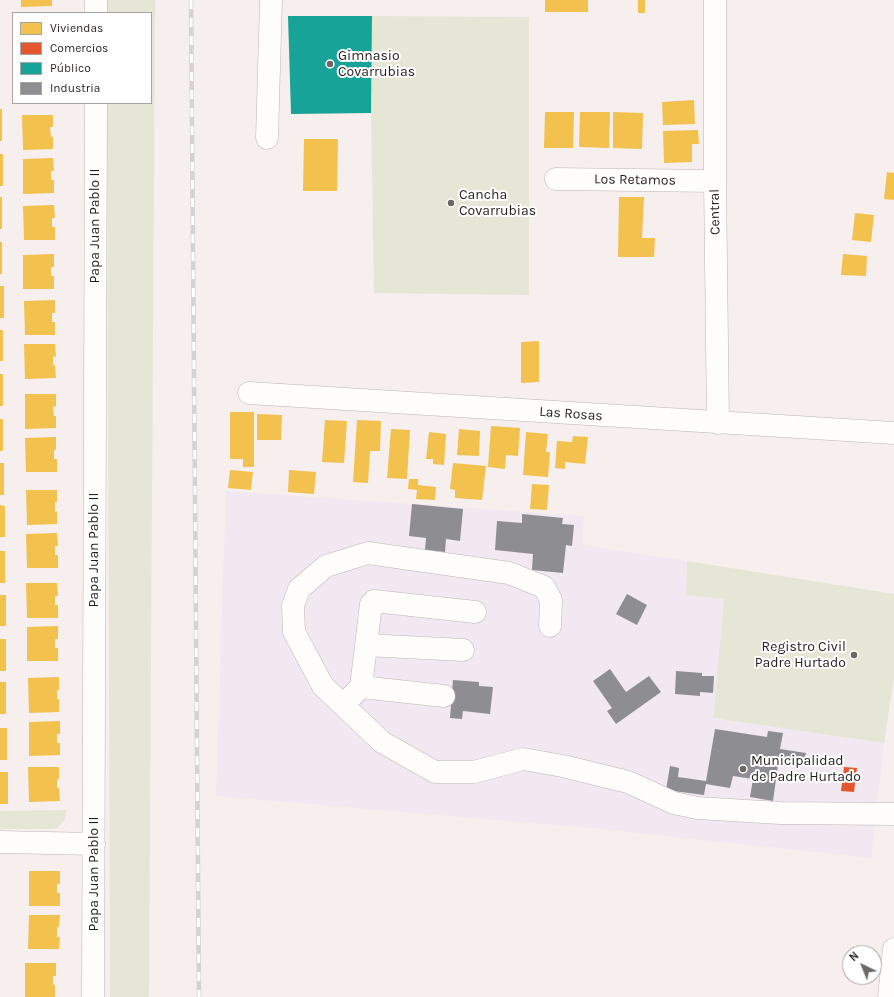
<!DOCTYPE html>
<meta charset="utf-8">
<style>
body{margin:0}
#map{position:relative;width:894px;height:997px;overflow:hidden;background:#f6efed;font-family:Karla,sans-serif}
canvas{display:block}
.legend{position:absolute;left:12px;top:12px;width:140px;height:92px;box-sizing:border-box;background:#fefefe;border:1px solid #a6a5a4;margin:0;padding:5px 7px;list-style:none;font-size:12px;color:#231f1d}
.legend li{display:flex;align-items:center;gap:8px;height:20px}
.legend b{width:20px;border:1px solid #a6a5a4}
.north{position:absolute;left:842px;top:945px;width:40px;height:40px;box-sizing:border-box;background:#fefefe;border:1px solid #a6a5a4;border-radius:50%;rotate:317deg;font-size:11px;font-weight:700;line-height:16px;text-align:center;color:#231f1d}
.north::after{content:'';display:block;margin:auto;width:14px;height:18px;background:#6d6866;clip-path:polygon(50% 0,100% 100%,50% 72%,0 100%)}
</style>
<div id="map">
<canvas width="894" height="997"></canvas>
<ul class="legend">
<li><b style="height:11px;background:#f2c14e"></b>Viviendas</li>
<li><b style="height:11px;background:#e4572e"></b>Comercios</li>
<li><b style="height:11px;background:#17a398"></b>Público</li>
<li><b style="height:11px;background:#8d8d92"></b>Industria</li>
</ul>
<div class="north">N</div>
</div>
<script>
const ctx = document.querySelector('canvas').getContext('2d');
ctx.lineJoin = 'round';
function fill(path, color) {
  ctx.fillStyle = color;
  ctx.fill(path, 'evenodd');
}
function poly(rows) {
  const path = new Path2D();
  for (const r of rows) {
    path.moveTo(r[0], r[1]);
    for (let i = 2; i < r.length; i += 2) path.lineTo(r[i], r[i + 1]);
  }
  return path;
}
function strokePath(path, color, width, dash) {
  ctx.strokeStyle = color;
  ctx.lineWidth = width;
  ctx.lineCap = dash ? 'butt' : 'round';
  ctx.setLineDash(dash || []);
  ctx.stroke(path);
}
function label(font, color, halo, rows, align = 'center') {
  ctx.font = font + ' Karla,sans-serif';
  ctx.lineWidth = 4;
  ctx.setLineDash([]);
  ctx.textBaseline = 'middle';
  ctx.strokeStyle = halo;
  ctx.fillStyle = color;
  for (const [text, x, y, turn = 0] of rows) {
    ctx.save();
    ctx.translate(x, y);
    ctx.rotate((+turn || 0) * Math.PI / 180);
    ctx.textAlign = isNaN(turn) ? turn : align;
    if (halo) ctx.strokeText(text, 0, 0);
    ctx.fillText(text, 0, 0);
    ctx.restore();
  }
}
fill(poly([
 [226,491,584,516,582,545,687,561,686,595,724,599,713,718,884,743,871,858,591,828,216,796]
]), '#f1e8f2');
fill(poly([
 [106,0,155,0,149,997,110,997,107,103,151,103,151,13,106,13],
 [372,16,529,17,529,295,374,293,371,113],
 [687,561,894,594,894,679,884,743,713,718,724,599,686,595],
 [67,810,64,821,56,829,0,829,0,811]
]), '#e6e6d6');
fill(poly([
 [21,0,52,0,52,6,21,7],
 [545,0,588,0,588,12,545,12],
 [638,0,645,0,645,13,638,13],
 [694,100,695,124,663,125,662,102],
 [0,109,2,109,2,141,0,141],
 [545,112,574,112,573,148,544,148],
 [580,112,610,112,609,148,579,147],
 [613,112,643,113,642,149,613,148],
 [22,115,53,115,53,127,50,127,51,137,53,137,53,149,23,150],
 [698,130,699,144,692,144,692,162,664,163,663,131],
 [304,139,338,139,337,191,303,191],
 [0,154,3,154,3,186,0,186],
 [53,158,54,171,51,171,51,180,54,180,54,193,23,194,23,159],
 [887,172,894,173,894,200,884,199],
 [0,197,2,197,2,229,0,229],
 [619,197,644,197,642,238,655,238,654,257,618,257],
 [54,205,55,218,52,218,52,227,55,227,55,240,24,240,23,206],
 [855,213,874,215,871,242,852,240],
 [0,242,2,242,2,274,0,274],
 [54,254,54,267,51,267,51,276,54,276,54,289,23,289,23,255],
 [843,254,867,256,866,276,841,275],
 [0,286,4,286,4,318,0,318],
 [55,300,55,313,52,313,52,322,55,322,55,335,25,335,24,301],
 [0,330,3,330,3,361,0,361],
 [539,341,539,382,521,383,521,342],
 [24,344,55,344,56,357,53,356,53,366,55,365,56,378,25,379],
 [0,374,3,374,3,406,0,406],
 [25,394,56,394,56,407,53,406,54,416,56,416,56,428,25,429],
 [230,412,254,412,254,467,243,467,243,459,230,459],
 [257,414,282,415,281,440,257,440],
 [0,419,3,419,3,451,0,451],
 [325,420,347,421,344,463,322,462],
 [357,420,381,421,380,451,370,451,368,483,353,482],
 [491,426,520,428,518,456,506,455,505,469,488,467],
 [391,429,410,430,407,479,387,478],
 [459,429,480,431,479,456,457,455],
 [429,432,446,434,444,465,433,464,433,459,426,459],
 [526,432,548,434,546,452,550,452,548,477,523,475],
 [573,436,588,437,585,464,565,462,565,469,555,468,557,441,572,442],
 [56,437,56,450,54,450,54,459,57,459,57,472,26,472,25,438],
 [0,463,4,463,4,495,0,495],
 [453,463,486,466,482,500,455,498,455,490,450,489],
 [230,470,253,472,251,490,228,488],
 [289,470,316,472,314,494,288,492],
 [409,479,418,479,418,485,436,487,435,500,416,499,417,490,408,489],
 [532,484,549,485,547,510,530,509],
 [26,490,57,490,57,502,55,502,55,512,57,511,57,524,27,525],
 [0,505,5,506,5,537,0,537],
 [57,533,58,546,55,546,55,555,58,555,58,568,27,568,26,534],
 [0,551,5,551,5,583,0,583],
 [26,583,57,583,58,596,55,596,55,605,58,605,58,618,27,618],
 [0,595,6,595,6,626,0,626],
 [58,626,58,639,55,639,55,648,58,648,58,661,27,661,27,627],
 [0,639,6,639,6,671,0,671],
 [59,677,59,690,57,690,57,699,59,699,59,712,29,713,28,678],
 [0,682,6,682,6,714,0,714],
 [60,721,60,734,57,734,57,743,60,743,60,755,29,756,29,722],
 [0,728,7,728,7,760,0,760],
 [28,767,59,767,59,779,57,779,57,788,59,788,60,801,29,802],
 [0,772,8,772,8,804,0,804],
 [29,871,60,871,60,884,57,884,57,893,60,893,60,906,29,906],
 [29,915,60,915,59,927,57,927,57,937,60,937,59,949,28,949],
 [25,963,56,963,56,976,53,976,53,985,55,985,55,997,25,997]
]), '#f2c14e');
fill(poly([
 [844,767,857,768,854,792,841,791]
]), '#e4572e');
fill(poly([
 [288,16,372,16,371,113,291,114]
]), '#17a398');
fill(poly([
 [412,504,463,509,460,541,446,539,445,552,425,550,426,538,409,536],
 [522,514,563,518,562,524,574,525,572,546,566,545,563,573,532,570,533,554,495,550,497,521,522,523],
 [627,594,647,605,637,625,616,614],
 [610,669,626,692,649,676,661,692,616,724,607,711,612,708,593,681],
 [676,671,702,673,702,676,714,676,713,693,700,692,700,696,675,694],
 [453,680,479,682,479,686,493,687,490,714,463,711,462,719,450,718],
 [715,729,767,737,768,731,783,733,780,749,806,753,804,762,779,758,773,801,750,797,753,779,733,776,730,788,706,784,704,795,666,790,670,766,679,768,678,777,706,781]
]), '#8d8d92');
const minor = poly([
 [715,0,715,181,718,423],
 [96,13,96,0],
 [267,138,271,0],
 [556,179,715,181],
 [249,393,894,433],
 [550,626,551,600,544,587,509,573,368,553,326,566,299,589,293,606,294,632,323,686,382,742,435,772,474,772,523,759,563,766,628,782,674,803,697,808,780,813,894,814],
 [366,645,463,650],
 [361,687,444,696],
 [343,705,361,687,371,604,374,601,475,612],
 [0,842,94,844],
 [93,997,96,103]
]);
const major = poly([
 [889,997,894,949]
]);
strokePath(minor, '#bcb6b4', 23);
strokePath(major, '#bcb6b4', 23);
strokePath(minor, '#fefdfc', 22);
strokePath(major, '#fefdfc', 22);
const rail = poly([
 [191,0,199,997]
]);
strokePath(rail, '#d4d2d2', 4.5);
strokePath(rail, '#fefefe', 3, [9]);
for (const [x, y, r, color] of [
 [330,64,4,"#6d6866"],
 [451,203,4,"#6d6866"],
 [854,655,4,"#6d6866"],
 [743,769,4,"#6d6866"]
]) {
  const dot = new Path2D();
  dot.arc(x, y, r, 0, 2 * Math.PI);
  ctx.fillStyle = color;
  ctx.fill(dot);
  strokePath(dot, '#fefefe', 1.5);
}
label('14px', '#231f1d', '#fefefe', [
 ["Gimnasio",338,56],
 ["Covarrubias",338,72],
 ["Cancha",459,195],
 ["Covarrubias",459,211],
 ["Registro Civil",846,647,"right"],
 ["Padre Hurtado",846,663,"right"],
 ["Municipalidad",751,761],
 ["de Padre Hurtado",751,777]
], 'left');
label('14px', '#231f1d', '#fefefe', [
 ["Los Retamos",635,180,1],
 ["Central",715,212,-91],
 ["Papa Juan Pablo II",95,226,-90],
 ["Las Rosas",571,414,4],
 ["Papa Juan Pablo II",94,550,-90],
 ["Papa Juan Pablo II",94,874,-90]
]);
</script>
